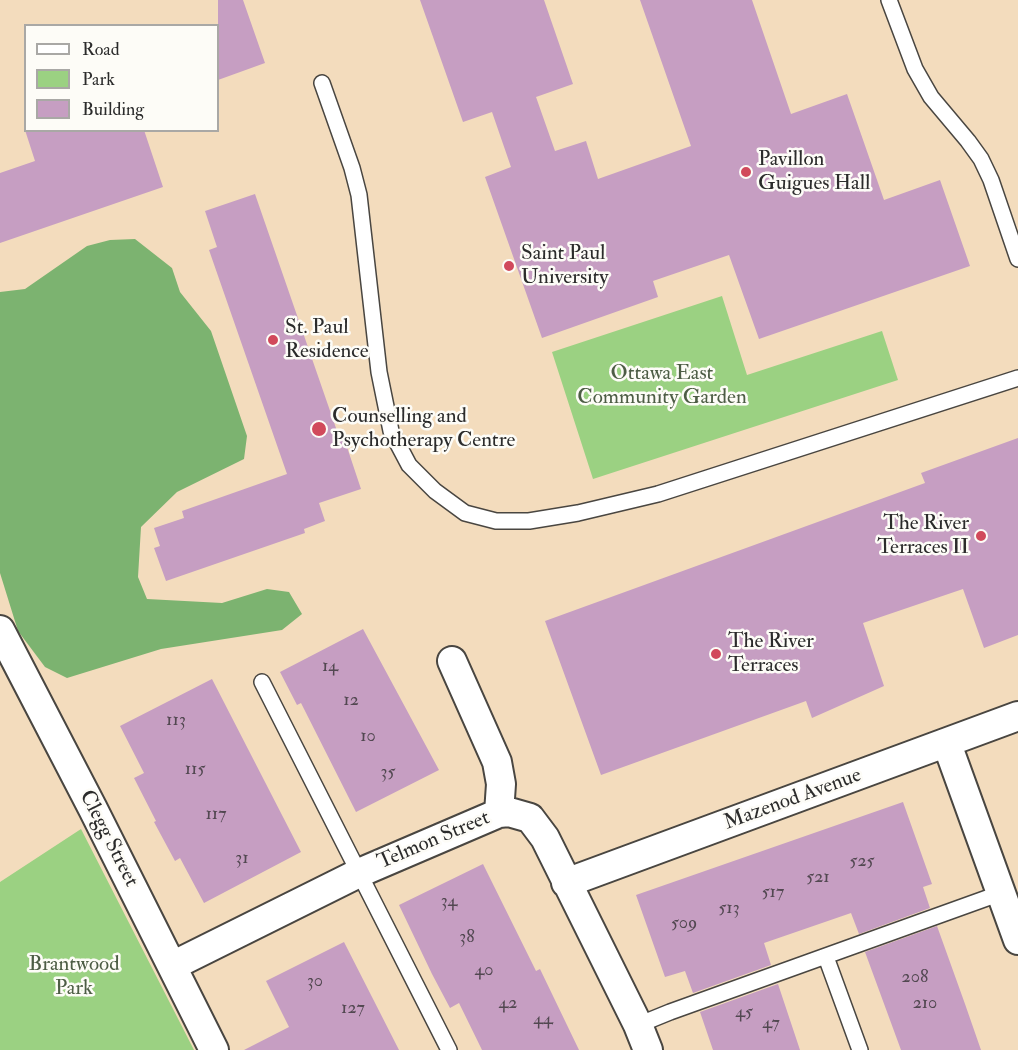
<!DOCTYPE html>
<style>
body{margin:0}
#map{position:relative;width:1018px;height:1050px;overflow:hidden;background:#f3dcbd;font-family:"IM FELL Double Pica",serif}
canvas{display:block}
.legend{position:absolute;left:24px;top:24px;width:195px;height:108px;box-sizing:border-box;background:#fdfcf7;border:2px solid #a9a8a5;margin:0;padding:8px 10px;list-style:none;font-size:18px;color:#2b2b2b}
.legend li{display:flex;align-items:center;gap:12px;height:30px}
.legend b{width:30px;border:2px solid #a9a8a5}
</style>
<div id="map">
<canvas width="1018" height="1050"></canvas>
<ul class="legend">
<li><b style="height:8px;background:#fff"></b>Road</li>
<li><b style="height:16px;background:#9bd182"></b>Park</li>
<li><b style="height:16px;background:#c69ec2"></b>Building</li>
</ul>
</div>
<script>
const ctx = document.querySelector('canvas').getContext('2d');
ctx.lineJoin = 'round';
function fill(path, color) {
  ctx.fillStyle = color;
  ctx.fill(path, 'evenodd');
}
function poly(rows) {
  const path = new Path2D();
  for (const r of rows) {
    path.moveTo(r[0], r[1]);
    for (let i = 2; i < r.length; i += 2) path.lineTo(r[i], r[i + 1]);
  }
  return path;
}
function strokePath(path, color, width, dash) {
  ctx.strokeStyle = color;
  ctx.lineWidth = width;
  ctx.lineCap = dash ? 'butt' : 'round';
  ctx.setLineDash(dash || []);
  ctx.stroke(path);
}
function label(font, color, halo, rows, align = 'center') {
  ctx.font = font + ' "IM FELL Double Pica",serif';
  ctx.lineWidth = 5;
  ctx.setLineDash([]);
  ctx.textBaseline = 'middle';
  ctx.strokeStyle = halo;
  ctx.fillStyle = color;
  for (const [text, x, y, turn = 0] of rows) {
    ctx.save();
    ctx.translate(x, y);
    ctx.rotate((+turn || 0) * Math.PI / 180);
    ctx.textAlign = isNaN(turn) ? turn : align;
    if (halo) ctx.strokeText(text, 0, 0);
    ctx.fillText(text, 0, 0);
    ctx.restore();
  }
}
fill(poly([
 [722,296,747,375,882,331,898,380,593,479,552,352],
 [81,829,194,1050,0,1050,0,882]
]), '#9bd182');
fill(poly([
 [135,239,172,268,180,292,211,331,247,436,244,459,177,492,141,527,138,577,147,599,222,603,267,589,289,592,302,614,282,630,161,649,67,678,45,667,18,631,0,573,0,292,25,289,87,246,110,240]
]), '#7cb370');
fill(poly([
 [218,0,243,0,265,63,218,80],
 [420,0,544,0,573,84,536,97,555,151,586,141,598,179,691,146,640,0,752,0,791,114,847,94,884,200,940,180,970,266,759,339,729,255,653,281,658,297,542,338,485,177,511,167,492,112,463,122],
 [25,130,144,130,163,187,0,243,0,173,35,161],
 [255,194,337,431,341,429,361,489,319,503,325,521,304,529,305,533,166,581,154,548,160,546,154,528,184,518,182,511,287,474,209,250,217,247,205,211],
 [1018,438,1018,635,984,648,963,589,863,623,884,686,812,718,806,701,601,775,545,621,925,483,921,473],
 [363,629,439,770,356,812,301,703,297,705,280,672],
 [212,679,301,852,204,903,180,858,175,861,154,822,156,821,134,778,144,773,120,726],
 [903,802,932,884,923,887,930,908,859,934,851,913,764,943,771,965,693,993,685,971,665,977,636,895],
 [483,864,536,971,540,969,579,1050,482,1050,459,1003,450,1008,432,974,399,905],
 [937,926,965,1004,981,1050,901,1050,865,952],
 [344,942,399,1050,244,1050,289,1027,266,981],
 [778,984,800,1050,713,1050,700,1012]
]), '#c69ec2');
const lane = poly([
 [889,0,915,69,931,97,968,141,981,159,991,180,1018,259],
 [322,83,352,168,359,195,379,372,391,431,409,465,435,491,465,513,496,521,529,521,578,513,658,494,1018,378],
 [262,682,449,1050],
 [826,957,860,1050],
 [638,1025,670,1012,1001,893]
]);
const street = poly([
 [0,630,93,809,214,1050],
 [452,661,497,762,501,784,499,813],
 [947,744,1018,940],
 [566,883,1018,716],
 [172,966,359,873,499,813,509,812,530,818,545,838,638,1025,648,1050]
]);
strokePath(lane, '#494641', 18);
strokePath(street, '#494641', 32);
strokePath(lane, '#fff', 15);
strokePath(street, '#fff', 28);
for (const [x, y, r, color] of [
 [746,172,6,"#d1495b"],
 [509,266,6,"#d1495b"],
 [273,340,6,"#d1495b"],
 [319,429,8,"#d1495b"],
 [981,536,6,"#d1495b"],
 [716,654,6,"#d1495b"]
]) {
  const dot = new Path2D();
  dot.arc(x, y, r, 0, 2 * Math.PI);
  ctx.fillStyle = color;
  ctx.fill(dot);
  strokePath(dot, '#fdfcf7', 2);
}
label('18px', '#524851', null, [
 ["14",330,667],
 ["12",351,701],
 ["113",176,721],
 ["10",368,737],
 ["115",195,770],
 ["35",388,773],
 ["117",216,815],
 ["31",242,859],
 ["525",862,862],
 ["521",818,878],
 ["517",773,893],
 ["34",449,902],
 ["513",729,909],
 ["509",684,924],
 ["38",467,938],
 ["40",484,971],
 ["208",915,978],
 ["30",315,982],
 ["42",508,1004],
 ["210",925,1004],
 ["127",353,1009],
 ["45",744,1013],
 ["44",543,1020],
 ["47",771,1024]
]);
label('21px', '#2b2b2b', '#fdfcf7', [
 ["Pavillon",758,160],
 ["Guigues Hall",758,184],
 ["Saint Paul",521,254],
 ["University",521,278],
 ["St. Paul",285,328],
 ["Residence",285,352],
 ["Counselling and",332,417],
 ["Psychotherapy Centre",332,441],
 ["The River",969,524,"right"],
 ["Terraces II",969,548,"right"],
 ["The River",728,642],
 ["Terraces",728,666]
], 'left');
label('21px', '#4d5d45', '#fdfcf7', [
 ["Ottawa East",662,374],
 ["Community Garden",662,398],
 ["Brantwood",74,965],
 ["Park",74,989]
]);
label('21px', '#2b2b2b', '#fdfcf7', [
 ["Mazenod Avenue",793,800,-20],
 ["Clegg Street",108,839,63],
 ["Telmon Street",434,841,-23]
]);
</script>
